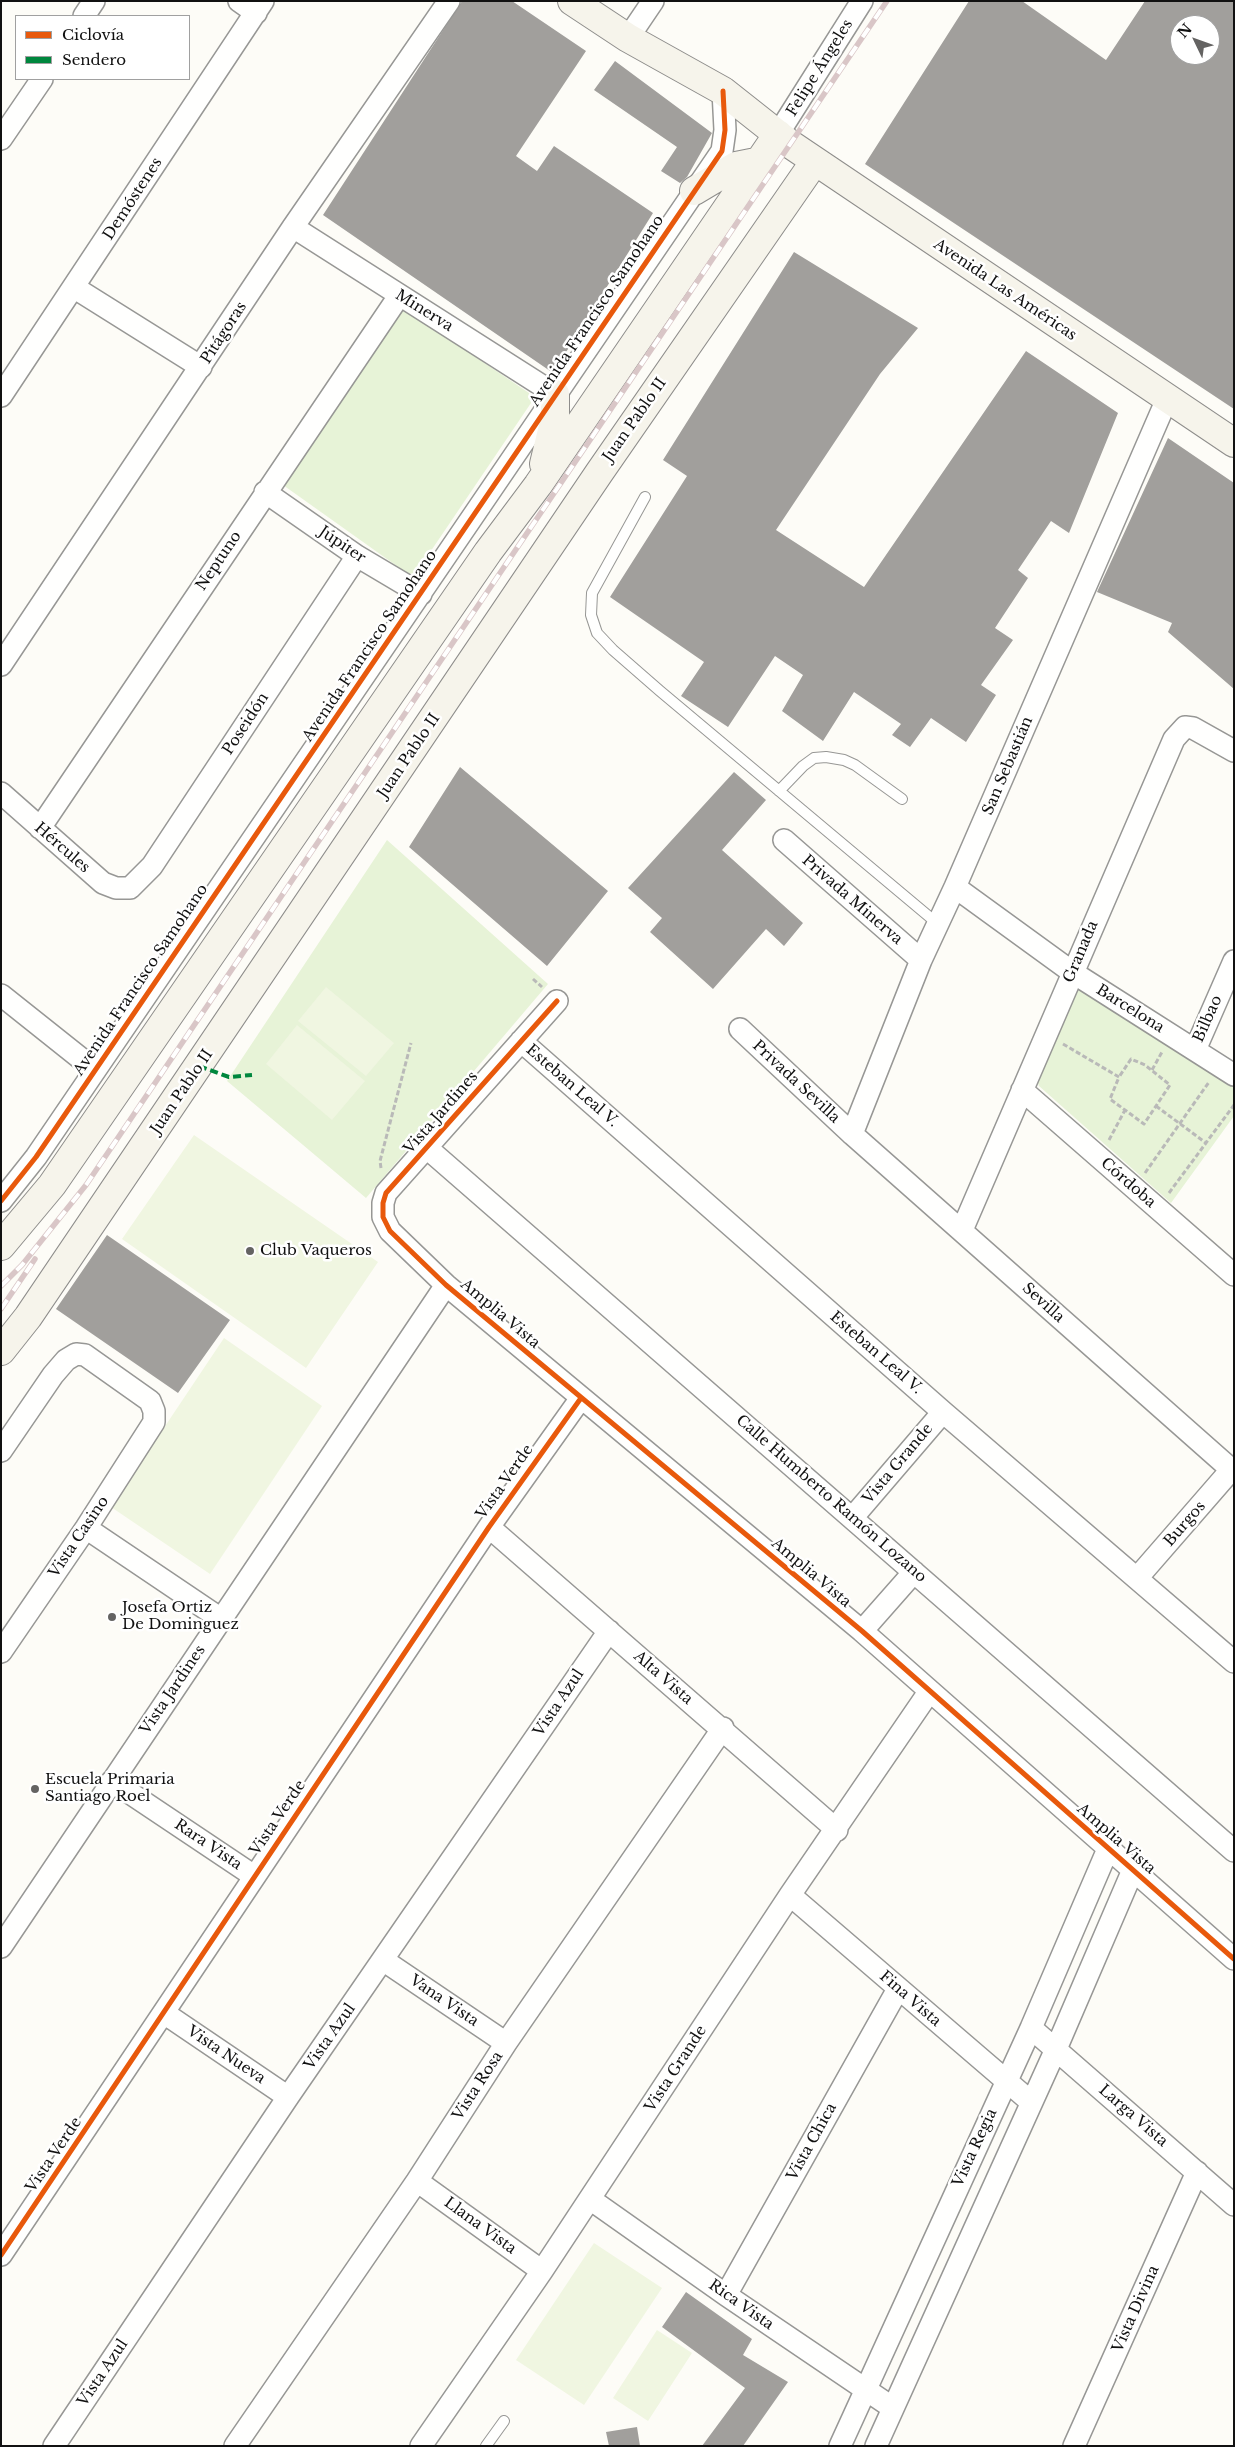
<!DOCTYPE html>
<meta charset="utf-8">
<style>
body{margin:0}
#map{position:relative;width:1235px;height:2447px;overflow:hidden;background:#fdfcf7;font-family:"Libre Baskerville",serif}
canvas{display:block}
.frame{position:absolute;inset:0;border:2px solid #111;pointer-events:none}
.legend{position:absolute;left:15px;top:15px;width:175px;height:65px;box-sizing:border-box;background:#fff;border:1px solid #a0a0a0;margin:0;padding:6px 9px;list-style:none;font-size:15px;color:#111}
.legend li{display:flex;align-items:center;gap:10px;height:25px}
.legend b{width:25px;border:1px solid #a0a0a0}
.north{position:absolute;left:1170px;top:15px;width:50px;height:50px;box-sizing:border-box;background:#fff;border:1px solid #a0a0a0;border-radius:50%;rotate:312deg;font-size:14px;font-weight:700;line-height:20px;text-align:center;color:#111}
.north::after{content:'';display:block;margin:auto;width:18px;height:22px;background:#646362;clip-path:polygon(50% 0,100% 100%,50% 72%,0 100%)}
</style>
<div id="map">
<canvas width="1235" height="2447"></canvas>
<div class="frame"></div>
<ul class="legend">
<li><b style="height:6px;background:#e8590c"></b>Ciclovía</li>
<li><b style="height:6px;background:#00873e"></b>Sendero</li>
</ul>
<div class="north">N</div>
</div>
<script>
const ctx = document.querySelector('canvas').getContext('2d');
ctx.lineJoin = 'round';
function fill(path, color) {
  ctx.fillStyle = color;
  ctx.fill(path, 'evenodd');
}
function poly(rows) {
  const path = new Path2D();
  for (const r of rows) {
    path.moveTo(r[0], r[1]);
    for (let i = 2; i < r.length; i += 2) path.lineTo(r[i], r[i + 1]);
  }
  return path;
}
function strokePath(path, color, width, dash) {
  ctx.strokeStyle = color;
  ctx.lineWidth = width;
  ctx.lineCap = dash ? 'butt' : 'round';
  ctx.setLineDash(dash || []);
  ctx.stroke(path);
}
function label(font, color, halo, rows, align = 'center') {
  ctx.font = font + ' "Libre Baskerville",serif';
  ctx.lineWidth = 5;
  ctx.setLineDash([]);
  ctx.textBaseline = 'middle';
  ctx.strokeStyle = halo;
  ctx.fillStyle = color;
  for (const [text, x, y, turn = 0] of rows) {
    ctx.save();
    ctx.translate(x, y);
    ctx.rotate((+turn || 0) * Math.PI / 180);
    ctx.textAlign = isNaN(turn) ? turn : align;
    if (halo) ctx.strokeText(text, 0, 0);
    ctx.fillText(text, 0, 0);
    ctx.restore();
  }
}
fill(poly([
 [400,306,529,393,531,403,416,573,408,574,283,485],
 [387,840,548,984,366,1198,227,1081],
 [1085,984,1234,1085,1234,1116,1171,1203,1039,1086,1036,1078,1076,987]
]), '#e7f3d7');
fill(poly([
 [326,987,394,1043,366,1076,298,1021],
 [297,1025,365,1081,332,1120,266,1064],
 [194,1135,378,1262,306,1368,122,1239],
 [224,1338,322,1406,210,1574,111,1507],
 [594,2243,662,2288,584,2405,516,2360],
 [657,2330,692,2353,648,2421,613,2398]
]), '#f0f6e1');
fill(poly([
 [462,1,512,1,586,51,516,156,537,171,554,146,653,213,553,373,323,215],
 [969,1,1022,1,1106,60,1145,1,1234,1,1234,409,865,164],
 [1180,25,1210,25,1210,55,1180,55],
 [615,61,712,133,687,177,680,183,661,171,677,147,594,90],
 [794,252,918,328,880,374,776,530,864,587,1026,351,1118,413,1069,533,1051,521,1018,570,1028,578,995,628,1013,640,981,685,996,695,966,742,931,718,910,747,892,735,901,724,854,692,823,741,782,711,803,675,775,656,728,727,681,696,704,662,610,597,687,476,663,460],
 [1168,438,1234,483,1234,689,1168,632,1172,623,1097,592],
 [460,767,608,891,547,966,409,847],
 [734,772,766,800,722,850,803,923,784,946,766,929,713,989,650,932,662,918,628,888],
 [107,1235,230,1320,178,1393,56,1309],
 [686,2292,752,2339,743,2355,788,2382,743,2446,702,2446,745,2388,662,2327],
 [637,2427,640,2446,609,2446,606,2432]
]), '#a19f9c');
const service = poly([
 [645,497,592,593,591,615,597,633,613,650,660,691,938,924],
 [779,791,803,766,814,758,826,757,844,760,855,765,902,799],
 [486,2446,504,2421]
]);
const minor = poly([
 [239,1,256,13],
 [84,16,94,1],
 [628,38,653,1],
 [778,134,862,1],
 [1,139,42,79],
 [293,227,555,394],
 [75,288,201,367],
 [1,396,263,1],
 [265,492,357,556,421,594],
 [1,665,293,227,449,1],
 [1,793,103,883,116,888,130,888,152,866,357,556],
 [40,828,399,296],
 [784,840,921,960],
 [955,887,1072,972,1234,1075],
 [1,995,94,1069],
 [557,1001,386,1193,383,1203,383,1217,390,1231,446,1285,862,1631,1234,1959],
 [740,1029,852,1134,1234,1472],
 [521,1041,943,1412,1234,1662],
 [1195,1050,1234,961],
 [1022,1090,1234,1275],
 [852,1134,921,960,955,887,1167,399],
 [427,1148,1234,1851],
 [1,1201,36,1157,722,151,725,130,723,91],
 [962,1230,1174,739,1185,727,1193,728,1234,751],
 [1,1451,53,1375,66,1360,76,1354,85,1355,150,1401,154,1411,154,1422,86,1528,1,1652],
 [853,1517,943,1412],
 [489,1527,837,1830],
 [86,1528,221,1619],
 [1138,1577,1231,1470],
 [862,1631,914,1572],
 [112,1781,254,1876],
 [790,1895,1031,2102],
 [1,1947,446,1285],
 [383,1960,506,2043],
 [164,2013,288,2097],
 [1031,2028,1234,2205],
 [417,2181,542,2271],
 [590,2199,726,2295,893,2408],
 [1,2255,489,1527,581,1398],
 [726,2295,898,1989],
 [54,2446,288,2097,609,1631],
 [235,2446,417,2181,506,2043,723,1728],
 [421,2446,542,2271,790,1895,929,1692],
 [840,2446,1031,2028,1108,1849],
 [876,2446,1056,2049,1133,1870],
 [1074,2446,1197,2172]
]);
const secondary = poly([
 [572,1,628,38,723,91,790,144,1234,443],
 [694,191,736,166,761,161],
 [544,464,555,418,555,394],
 [1,1246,52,1185,488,552,538,485,778,134],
 [1,1351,28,1317,599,473,815,161]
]);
strokePath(service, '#979795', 12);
strokePath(minor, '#979795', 24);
strokePath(secondary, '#8e8d8b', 30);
strokePath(poly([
 [533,979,542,987],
 [1063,1044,1119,1077,1110,1099,1144,1124,1170,1085,1145,1065,1131,1059,1119,1077],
 [1152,1070,1162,1052],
 [1156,1106,1206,1143],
 [1109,1140,1125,1110],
 [381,1168,380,1161,411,1043],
 [1145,1173,1209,1082],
 [1169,1193,1234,1105]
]), '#b9b9b8', 3, [5, 2.5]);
strokePath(service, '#fffffe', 10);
strokePath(minor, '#fffffe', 21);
strokePath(secondary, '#f6f4eb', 28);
const rail = poly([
 [1,1286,22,1265,86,1185,887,1],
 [1,1309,35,1259]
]);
strokePath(rail, '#d9c6c7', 5.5);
strokePath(rail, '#fff', 4, [11]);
strokePath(poly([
 [199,1066,229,1077,252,1075]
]), '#00873e', 4, [8, 4]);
strokePath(poly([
 [557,1001,386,1193,383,1203,383,1217,390,1231,446,1285,862,1631,1234,1959],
 [1,1201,36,1157,722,151,725,130,723,91],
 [1,2255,489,1527,581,1398]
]), '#e8590c', 5);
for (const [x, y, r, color] of [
 [250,1251,5,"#646362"],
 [112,1617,5,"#646362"],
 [35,1789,5,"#646362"]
]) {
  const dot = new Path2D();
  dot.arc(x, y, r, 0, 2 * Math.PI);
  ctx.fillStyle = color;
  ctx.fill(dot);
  strokePath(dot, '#fff', 2);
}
label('15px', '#111', '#fff', [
 ["Felipe Ángeles",820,68,-58],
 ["Demóstenes",133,199,-57],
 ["Avenida Las Américas",1005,290,34],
 ["Minerva",424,311,32],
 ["Avenida Francisco Samohano",597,311,-56],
 ["Pitágoras",224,333,-57],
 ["Juan Pablo II",635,420,-55],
 ["Júpiter",342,545,34],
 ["Neptuno",219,561,-56],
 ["Avenida Francisco Samohano",370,646,-56],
 ["Poseidón",246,724,-57],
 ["Juan Pablo II",409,756,-56],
 ["San Sebastián",1008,766,-67],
 ["Hércules",62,848,41],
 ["Privada Minerva",852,900,41],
 ["Granada",1081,952,-67],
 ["Avenida Francisco Samohano",141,980,-56],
 ["Barcelona",1130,1009,32],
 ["Bilbao",1208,1019,-66],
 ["Privada Sevilla",796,1082,43],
 ["Esteban Leal V.",572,1086,41],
 ["Juan Pablo II",182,1092,-56],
 ["Vista Jardines",441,1113,-49],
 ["Córdoba",1128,1183,41],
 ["Sevilla",1043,1303,42],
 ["Amplia Vista",500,1314,40],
 ["Esteban Leal V.",876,1353,41],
 ["Vista Grande",898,1464,-50],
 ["Vista Verde",505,1482,-55],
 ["Calle Humberto Ramón Lozano",831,1499,41],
 ["Burgos",1185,1524,-49],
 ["Vista Casino",79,1537,-56],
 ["Amplia Vista",811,1573,40],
 ["Alta Vista",663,1678,41],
 ["Vista Jardines",173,1690,-56],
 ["Vista Azul",559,1703,-56],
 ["Vista Verde",278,1818,-56],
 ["Amplia Vista",1116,1839,41],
 ["Rara Vista",208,1845,34],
 ["Fina Vista",910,1999,41],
 ["Vana Vista",444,2001,34],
 ["Vista Azul",330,2037,-55],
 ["Vista Nueva",226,2055,34],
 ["Vista Grande",676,2069,-57],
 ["Vista Rosa",478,2086,-57],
 ["Larga Vista",1133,2116,41],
 ["Vista Chica",812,2142,-61],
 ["Vista Regia",975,2148,-65],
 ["Vista Verde",54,2155,-56],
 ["Llana Vista",480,2226,36],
 ["Rica Vista",741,2305,35],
 ["Vista Divina",1136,2309,-66],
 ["Vista Azul",103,2373,-56]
]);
label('15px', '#111', '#fff', [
 ["Club Vaqueros",260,1251],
 ["Josefa Ortiz",122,1608],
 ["De Dominguez",122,1625],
 ["Escuela Primaria",45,1780],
 ["Santiago Roel",45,1797]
], 'left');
</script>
